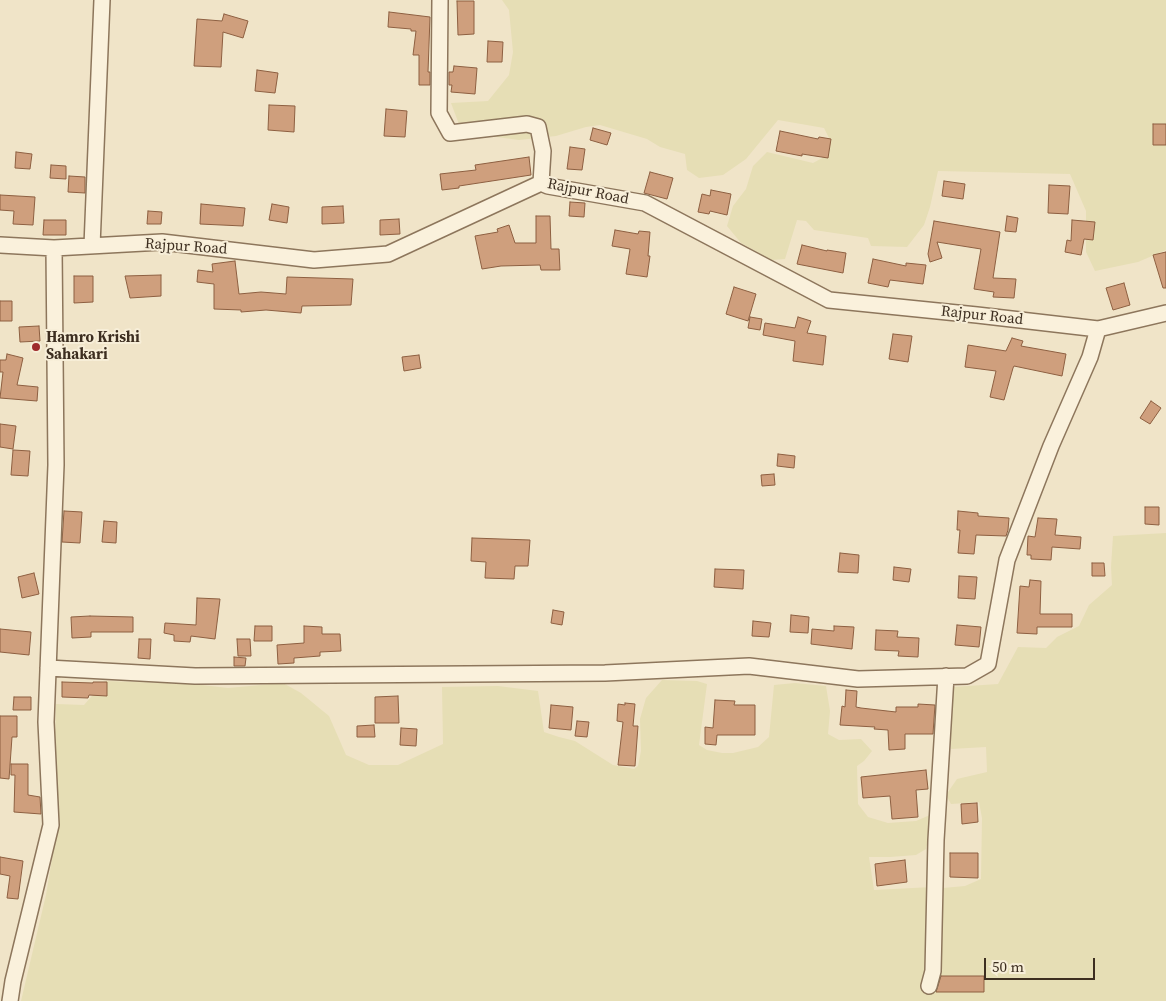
<!DOCTYPE html>
<style>
body{margin:0}
#map{position:relative;width:1166px;height:1001px;overflow:hidden;background:#f0e4c8;font-family:"Source Serif 4",serif}
canvas{display:block}
.scale{position:absolute;left:984px;top:958px;width:111px;height:22px;box-sizing:border-box;border:2px solid #3d2e20;border-top:0;padding-left:6px;font-size:15px;line-height:18px;white-space:nowrap;color:#3d2e20;-webkit-text-stroke:4px #f7eed8;paint-order:stroke}
</style>
<div id="map">
<canvas width="1166" height="1001"></canvas>
<div class="scale">50 m</div>
</div>
<script>
const ctx = document.querySelector('canvas').getContext('2d');
ctx.lineJoin = 'round';
function fill(path, color) {
  ctx.fillStyle = color;
  ctx.fill(path, 'evenodd');
}
function poly(rows) {
  const path = new Path2D();
  for (const r of rows) {
    path.moveTo(r[0], r[1]);
    for (let i = 2; i < r.length; i += 2) path.lineTo(r[i], r[i + 1]);
  }
  return path;
}
function strokePath(path, color, width, dash) {
  ctx.strokeStyle = color;
  ctx.lineWidth = width;
  ctx.lineCap = dash ? 'butt' : 'round';
  ctx.setLineDash(dash || []);
  ctx.stroke(path);
}
function label(font, color, halo, rows, align = 'center') {
  ctx.font = font + ' "Source Serif 4",serif';
  ctx.lineWidth = 4;
  ctx.setLineDash([]);
  ctx.textBaseline = 'middle';
  ctx.strokeStyle = halo;
  ctx.fillStyle = color;
  for (const [text, x, y, turn = 0] of rows) {
    ctx.save();
    ctx.translate(x, y);
    ctx.rotate((+turn || 0) * Math.PI / 180);
    ctx.textAlign = isNaN(turn) ? turn : align;
    if (halo) ctx.strokeText(text, 0, 0);
    ctx.fillText(text, 0, 0);
    ctx.restore();
  }
}
fill(poly([
 [502,0,1166,0,1166,250,1138,262,1095,271,1086,252,1086,211,1070,174,938,171,930,207,924,225,907,247,871,246,868,238,814,230,806,221,797,220,785,259,772,260,741,243,727,226,733,206,746,189,753,166,767,152,813,163,826,156,830,140,824,128,778,120,746,159,723,175,699,178,687,170,685,154,660,147,647,139,600,125,586,127,556,136,519,140,482,135,460,127,451,103,488,101,509,75,513,52,509,10],
 [1166,533,1166,1001,21,1001,46,895,56,835,58,809,55,737,56,704,84,705,105,681,193,684,228,688,283,683,301,693,329,716,346,755,369,765,398,765,443,744,442,687,498,686,538,691,544,732,559,737,575,741,613,765,634,769,638,766,641,751,640,719,646,698,662,680,697,681,707,684,699,745,707,750,722,753,733,753,758,747,769,737,774,685,795,683,826,686,830,711,828,734,839,740,861,739,872,751,864,761,857,766,858,804,868,817,888,823,916,821,930,815,931,828,926,849,916,855,890,857,869,857,874,890,932,887,943,888,965,886,981,879,982,818,979,802,951,804,946,795,957,779,987,772,986,747,951,749,949,722,953,687,998,684,1018,647,1046,648,1057,637,1079,626,1089,605,1112,585,1111,567,1113,536]
]), '#e6deb5');
const building = poly([
 [457,1,474,1,474,34,458,35,457,1],
 [389,12,430,17,428,72,430,72,430,85,419,85,419,55,413,55,416,31,411,31,411,29,388,27,389,12],
 [224,14,248,21,243,38,223,32,221,67,194,66,197,19,222,21,224,14],
 [488,41,503,42,502,62,487,62,488,41],
 [454,66,477,68,475,94,451,92,452,85,449,85,449,72,453,72,454,66],
 [257,70,278,73,275,93,255,91,257,70],
 [269,105,295,106,294,132,268,130,269,105],
 [386,109,407,111,405,137,384,136,386,109],
 [1153,124,1166,124,1166,145,1153,145,1153,124],
 [593,128,611,133,607,145,590,140,593,128],
 [780,131,818,139,819,137,831,139,828,158,802,154,802,156,776,151,780,131],
 [570,147,585,149,582,170,567,169,570,147],
 [16,152,32,154,30,169,15,168,16,152],
 [529,157,531,175,459,186,459,188,442,190,440,174,476,170,475,165,529,157],
 [51,165,66,166,66,179,50,178,51,165],
 [650,172,673,178,667,199,644,193,650,172],
 [69,176,85,177,85,193,68,192,69,176],
 [944,181,965,184,963,199,942,196,944,181],
 [1049,185,1070,186,1068,214,1048,213,1049,185],
 [711,190,731,194,727,215,710,211,709,214,698,212,702,194,710,196,711,190],
 [0,195,35,197,33,225,13,224,14,211,0,210,0,195],
 [570,202,585,203,584,217,569,216,570,202],
 [201,204,245,208,243,226,200,224,201,204],
 [272,204,289,207,287,223,269,220,272,204],
 [343,206,344,223,322,224,322,207,343,206],
 [148,211,162,212,161,224,147,224,148,211],
 [536,216,550,216,551,249,559,249,560,270,541,270,540,265,501,266,482,269,475,236,498,232,497,229,509,225,515,243,536,243,536,216],
 [1007,216,1018,218,1016,232,1005,231,1007,216],
 [399,219,400,234,380,235,380,220,399,219],
 [44,220,66,220,66,235,43,235,44,220],
 [1072,220,1095,222,1093,240,1084,239,1081,255,1065,252,1067,240,1071,241,1072,220],
 [934,221,1000,232,993,278,1016,279,1014,298,993,297,994,292,974,289,981,249,937,242,942,258,930,262,928,254,934,221],
 [615,230,638,234,639,231,650,232,648,256,650,256,647,277,626,274,630,249,612,246,615,230],
 [802,245,827,251,827,250,846,253,843,273,797,264,802,245],
 [1166,252,1166,288,1163,288,1153,255,1166,252],
 [873,259,906,266,906,263,926,265,923,284,890,280,888,287,868,283,873,259],
 [235,261,239,294,261,292,286,294,287,277,353,279,351,305,302,306,301,313,266,310,241,312,241,310,214,309,214,284,197,282,198,270,213,272,212,264,235,261],
 [161,275,161,296,130,298,125,276,161,275],
 [74,276,93,276,93,302,74,303,74,276],
 [1124,283,1130,305,1113,310,1106,288,1124,283],
 [734,287,756,294,748,321,726,314,734,287],
 [0,301,12,301,12,321,0,321,0,301],
 [750,317,762,319,760,330,748,328,750,317],
 [798,317,811,321,807,333,826,336,823,365,793,361,795,341,763,335,765,323,795,328,798,317],
 [39,326,40,341,20,342,19,327,39,326],
 [893,334,912,336,908,362,889,359,893,334],
 [1012,338,1023,341,1021,346,1066,354,1062,376,1014,366,1013,368,1004,400,990,397,996,371,965,367,968,345,1006,351,1012,338],
 [7,354,23,358,17,385,38,387,37,401,0,398,3,372,0,372,0,360,6,360,7,354],
 [419,355,421,368,404,371,402,357,419,355],
 [1151,401,1161,408,1150,424,1140,418,1151,401],
 [0,424,16,426,13,449,0,447,0,424],
 [13,450,30,451,28,476,11,475,13,450],
 [778,454,795,456,794,468,777,466,778,454],
 [774,474,775,485,762,486,761,475,774,474],
 [1145,507,1159,507,1159,525,1145,524,1145,507],
 [64,511,82,512,80,543,62,542,64,511],
 [958,511,978,513,978,516,1009,518,1008,530,1006,536,976,535,974,554,958,553,960,530,957,530,958,511],
 [1038,518,1057,519,1055,535,1081,537,1080,549,1052,547,1051,560,1031,559,1031,555,1027,555,1028,536,1035,537,1038,518],
 [104,521,117,522,116,543,102,542,104,521],
 [472,538,530,540,528,566,515,566,514,579,485,578,486,562,471,561,472,538],
 [840,553,859,555,858,573,838,572,840,553],
 [1092,563,1104,563,1105,576,1092,576,1092,563],
 [894,567,911,569,909,582,893,580,894,567],
 [715,569,744,570,743,589,714,587,715,569],
 [34,573,39,594,22,598,18,577,34,573],
 [959,576,977,577,975,599,958,598,959,576],
 [1030,580,1041,581,1040,614,1072,614,1072,627,1037,627,1037,634,1017,633,1020,586,1029,587,1030,580],
 [197,598,220,599,215,639,191,636,190,642,174,641,174,635,164,633,165,623,196,625,197,598],
 [553,610,564,612,562,625,551,623,553,610],
 [791,615,809,617,808,633,790,632,791,615],
 [90,616,133,617,133,632,91,632,91,637,72,638,71,617,90,616],
 [753,621,771,623,769,637,752,636,753,621],
 [957,625,981,627,979,647,955,645,957,625],
 [255,626,272,626,272,641,254,641,255,626],
 [304,626,322,627,322,634,340,634,341,651,320,652,320,656,294,658,294,663,278,664,277,645,304,643,304,626],
 [834,626,854,627,852,649,811,644,812,629,834,631,834,626],
 [0,629,31,632,29,655,0,652,0,629],
 [876,630,898,631,897,637,919,638,918,657,898,656,899,651,875,650,876,630],
 [139,639,151,639,150,659,138,658,139,639],
 [237,639,250,639,251,656,238,656,237,639],
 [234,657,246,658,245,666,234,666,234,657],
 [62,682,93,683,93,682,107,682,107,696,89,695,88,698,62,697,62,682],
 [846,690,857,691,856,707,861,708,896,712,896,707,918,707,918,704,935,705,933,734,905,734,905,749,889,750,888,730,874,729,875,727,840,725,842,706,845,707,846,690],
 [398,696,399,723,375,723,375,697,398,696],
 [14,697,31,697,31,710,13,710,14,697],
 [715,700,735,701,734,705,755,705,755,735,717,735,716,745,705,744,705,727,713,728,715,700],
 [625,703,635,704,633,726,638,726,635,766,618,765,623,722,617,721,618,704,625,705,625,703],
 [551,705,573,707,571,730,549,728,551,705],
 [0,716,17,716,17,737,12,737,9,779,0,778,0,716],
 [577,721,589,722,587,737,575,736,577,721],
 [374,725,375,737,357,737,357,726,374,725],
 [401,728,417,729,416,746,400,745,401,728],
 [11,764,28,764,28,795,40,797,41,814,14,812,15,775,11,775,11,764],
 [926,770,928,789,916,790,918,817,892,819,890,796,863,798,861,777,926,770],
 [977,803,978,822,962,824,961,804,977,803],
 [950,853,978,853,978,878,950,877,950,853],
 [0,857,23,861,18,899,7,898,10,876,0,874,0,857],
 [905,860,907,882,877,886,875,864,905,860],
 [941,976,984,976,984,992,936,992,941,976]
]);
fill(building, '#cf9f7d');
strokePath(building, '#8d5f41', 1);
const street = poly([
 [440,0,439,113,450,133,527,124,538,127,543,151,541,183],
 [0,245,54,248,162,242,314,260,388,254,541,183,548,186,645,203,829,300,977,315,1098,329,1166,313],
 [92,246,102,0],
 [48,668,195,676,605,673,749,666,858,679,967,676,988,664,1007,560,1051,446,1090,357,1098,329],
 [929,986,933,971,936,840,946,676],
 [10,1001,13,981,51,825,46,722,56,465,54,248]
]);
strokePath(street, '#8d765c', 18);
strokePath(street, '#faf1dc', 15);
for (const [x, y, r, color] of [
 [36,347,5,"#9e2a2b"]
]) {
  const dot = new Path2D();
  dot.arc(x, y, r, 0, 2 * Math.PI);
  ctx.fillStyle = color;
  ctx.fill(dot);
  strokePath(dot, '#f7eed8', 2);
}
label('15px', '#3d2e20', '#f7eed8', [
 ["Rajpur Road",588,192,11],
 ["Rajpur Road",186,247,4],
 ["Rajpur Road",982,316,6]
]);
label('bold 15px', '#3d2e20', '#f7eed8', [
 ["Hamro Krishi",46,338],
 ["Sahakari",46,355]
], 'left');
</script>
